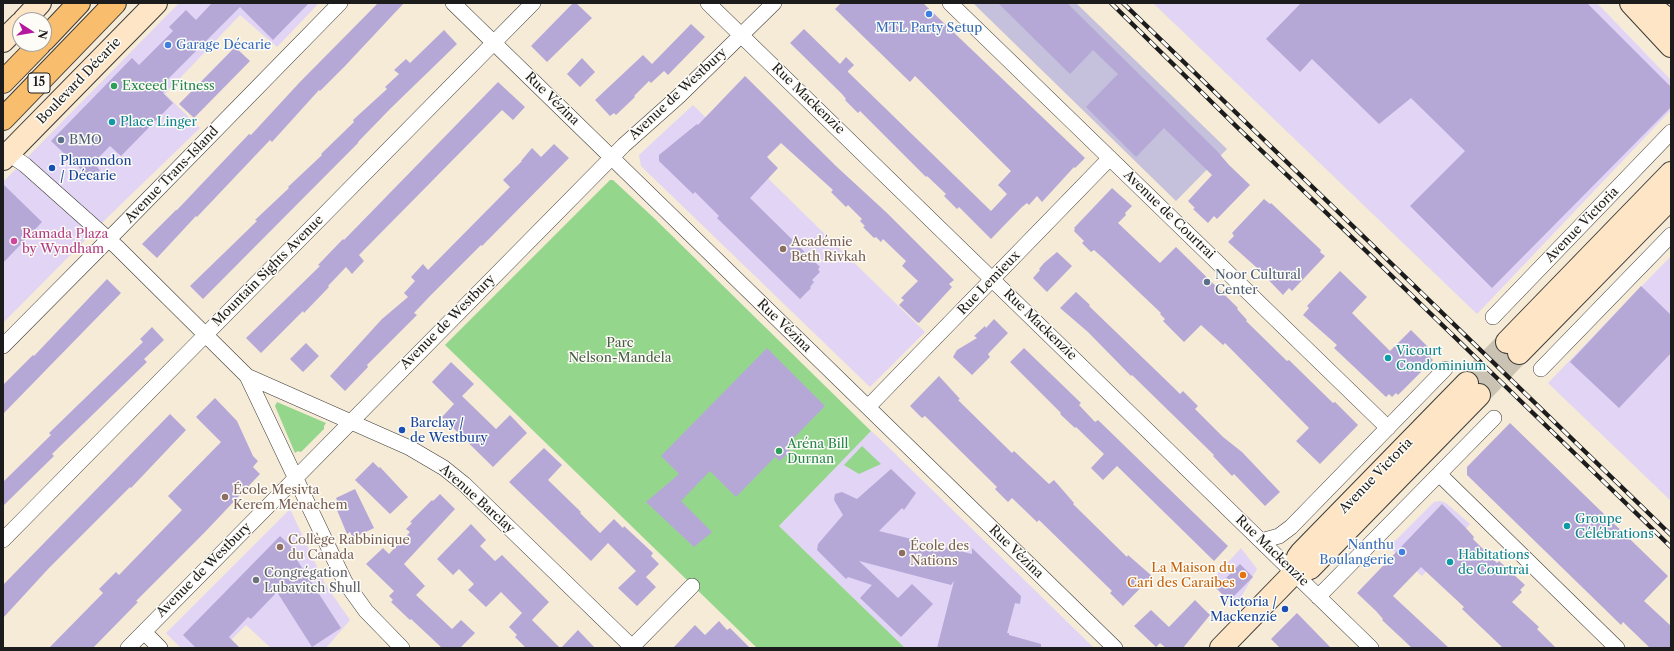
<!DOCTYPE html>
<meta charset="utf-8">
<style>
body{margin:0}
#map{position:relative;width:1674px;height:651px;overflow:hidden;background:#f6ebd7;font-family:"Libre Caslon Text",serif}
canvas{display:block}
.frame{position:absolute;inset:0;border:4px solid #1c1c1c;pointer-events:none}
.north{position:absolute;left:12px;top:12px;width:40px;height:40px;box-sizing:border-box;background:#fdfcf7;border:1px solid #a3a29f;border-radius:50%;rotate:102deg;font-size:11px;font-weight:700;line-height:16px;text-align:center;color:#1c1c1c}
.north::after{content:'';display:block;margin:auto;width:14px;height:18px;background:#b5179e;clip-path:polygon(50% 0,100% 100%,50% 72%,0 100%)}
</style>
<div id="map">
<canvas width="1674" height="651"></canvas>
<div class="frame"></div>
<div class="north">N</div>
</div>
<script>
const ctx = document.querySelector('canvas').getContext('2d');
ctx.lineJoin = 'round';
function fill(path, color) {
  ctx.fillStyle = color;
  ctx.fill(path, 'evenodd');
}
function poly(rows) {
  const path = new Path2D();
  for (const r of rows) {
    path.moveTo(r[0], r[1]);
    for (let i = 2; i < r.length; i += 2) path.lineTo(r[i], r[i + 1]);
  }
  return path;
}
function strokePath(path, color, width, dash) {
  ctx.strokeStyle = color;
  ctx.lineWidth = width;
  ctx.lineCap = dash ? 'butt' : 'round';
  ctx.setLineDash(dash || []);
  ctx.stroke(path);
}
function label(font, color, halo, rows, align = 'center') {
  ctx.font = font + ' "Libre Caslon Text",serif';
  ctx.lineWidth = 3;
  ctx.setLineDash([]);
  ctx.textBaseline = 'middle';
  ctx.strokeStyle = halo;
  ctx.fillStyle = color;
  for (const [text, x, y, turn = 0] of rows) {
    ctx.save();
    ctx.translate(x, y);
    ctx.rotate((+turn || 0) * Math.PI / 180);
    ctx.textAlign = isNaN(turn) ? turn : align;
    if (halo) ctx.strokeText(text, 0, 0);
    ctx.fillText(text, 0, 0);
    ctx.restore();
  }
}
fill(poly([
 [179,3,319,3,277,47,240,15,165,94,200,128,111,214,3,323,3,182],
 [1153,3,1597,3,1671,80,1671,110,1477,314],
 [693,105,925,332,870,387,641,166,639,155],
 [1671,256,1671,501,1548,383],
 [871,431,881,440,1094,648,905,648,779,526],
 [1440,501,1446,503,1470,524,1422,576,1389,547,1434,502],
 [290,509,325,584,350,620,326,648,271,648,246,625,223,648,181,648,166,633],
 [1241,548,1257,569,1236,606,1211,581]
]), '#e1d4f4');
fill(poly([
 [973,3,1076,3,1227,149,1176,201]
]), '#c5c0db');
fill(poly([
 [610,180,613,180,655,219,871,431,779,526,905,648,757,648,445,345],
 [277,402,326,423,324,426,324,429,301,452,298,451,295,453,275,406],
 [862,446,881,464,859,474,844,465]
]), '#95d68d');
fill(poly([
 [212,3,309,3,273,40,240,7,161,86,165,90,163,93,173,103,121,156,110,146,93,163,100,170,91,179,51,141,132,58,139,65,173,31,169,27,186,10,196,20],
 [378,3,404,3,345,66,320,91,319,90,272,142,270,140,197,217,196,216,157,258,142,244,176,210,177,210,249,134,251,135,299,83],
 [573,3,576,3,592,18,547,62,531,46],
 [841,3,923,3,1085,158,1075,168,1074,167,1042,202,1037,196,1029,205,1027,203,1022,207,991,239,959,207,957,209,944,196,946,194,927,176,926,177,860,111,858,113,845,100,846,99,842,94,790,43,804,29,840,64,846,57,854,65,848,71,848,72,991,211,1007,194,998,185,1011,171,915,76,910,82,835,9],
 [998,3,1067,3,1217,151,1229,165,1250,185,1217,219,1214,216,1208,223,1193,209,1195,208,1188,201,1212,175,1164,128,1136,157,1086,107,1118,74,1093,50,1070,74],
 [1301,3,1587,3,1671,87,1671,107,1492,288,1410,206,1465,151,1411,98,1379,124,1312,59,1300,72,1266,39],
 [691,24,705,37,668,75,664,71,651,83,649,81,634,96,635,97,616,115,614,113,610,116,595,100,643,55,652,64],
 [444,30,457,44,390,109,358,142,358,143,203,299,190,286,257,221,255,220,289,188,288,187,322,155,321,154,354,122,353,120,387,89,385,87,399,74,394,70,406,59,410,63],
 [235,47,250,61,194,118,179,104],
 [582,58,595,72,580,87,567,74],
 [745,76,837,167,887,213,954,280,949,284,952,287,919,323,917,322,899,305,904,300,901,298,918,281,902,266,906,261,883,239,881,242,876,237,874,238,863,227,865,226,860,221,862,219,848,205,846,207,831,192,833,190,781,143,767,157,778,168,750,198,820,267,818,269,820,272,812,280,814,282,810,287,811,288,800,299,717,218,719,216,695,192,693,194,659,161,659,155,697,124,698,125],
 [498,82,525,107,513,120,502,110,359,255,364,261,352,274,346,267,328,286,329,287,304,313,303,311,261,353,246,338,320,266,318,265,343,239,344,240],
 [554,144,569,158,482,246,481,245,430,296,414,313,417,315,367,365,368,367,345,391,330,376,382,319,408,297,404,293,415,281,411,277,423,264,428,270,510,187,503,180,522,161,521,161,532,148,541,157],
 [3,184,42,222,3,263],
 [1112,188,1132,206,1125,213,1126,215,1118,223,1160,263,1176,247,1238,308,1237,309,1247,320,1246,321,1287,361,1289,360,1333,403,1335,402,1358,425,1320,464,1296,441,1309,428,1225,343,1223,345,1201,325,1184,342,1163,321,1165,319,1160,314,1161,313,1103,258,1094,250,1091,252,1082,243,1084,241,1074,231,1075,229,1074,228],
 [1264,199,1270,204,1271,203,1321,250,1320,252,1325,256,1292,291,1289,288,1283,295,1256,267,1228,242,1234,236,1232,233],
 [1057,252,1072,266,1047,292,1033,278,1040,270,1039,269,1044,263],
 [1340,271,1367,297,1352,313,1390,351,1411,330,1434,353,1430,357,1433,360,1398,395,1396,393,1392,397,1389,394,1386,397,1334,348,1337,345,1303,315,1309,308,1307,306],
 [107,279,121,293,3,414,3,385,33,355,34,356],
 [1641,286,1671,315,1671,353,1619,408,1570,362],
 [1076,292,1090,305,1089,306,1172,386,1180,394,1183,391,1198,406,1195,409,1223,437,1242,452,1280,492,1265,506,1234,474,1232,476,1213,456,1214,455,1132,375,1131,376,1088,332,1060,308],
 [994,319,1008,333,988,354,990,357,972,375,953,357,957,350,977,338,974,336,985,326,986,328],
 [152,327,164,340,144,359,147,362,52,454,54,456,3,506,3,482,51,435,49,433,143,342,140,339],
 [306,343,319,356,303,372,290,359],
 [767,348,825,406,786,446,790,451,780,461,775,457,736,497,710,471,681,501,712,532,694,547,646,502,679,474,661,456],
 [1024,348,1081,403,1079,405,1095,422,1098,420,1228,546,1214,561,1117,466,1103,480,1091,468,1104,454,1076,427,1075,428,1060,414,1061,413,1010,362],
 [451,362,474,384,462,396,496,429,510,415,527,433,493,467,442,417,454,404,432,382],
 [939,376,960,399,958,400,1012,453,1014,451,1049,484,1054,480,1074,503,1073,504,1127,557,1128,555,1152,576,1123,606,1110,593,1112,591,1039,520,1037,522,1012,498,1008,502,995,489,997,487,925,416,922,418,910,406],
 [215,398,237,421,253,456,258,461,253,467,260,474,205,532,136,601,138,602,93,648,49,648,103,593,99,589,116,572,119,575,182,510,168,496,221,442,196,417],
 [170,414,186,430,131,488,130,487,49,568,3,618,3,585],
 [1510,423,1668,576,1644,601,1671,626,1671,648,1650,648,1623,622,1621,625,1467,475,1467,467],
 [544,448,562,465,548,480,581,512,580,513,600,533,614,519,623,528,624,526,653,553,651,556,659,564,646,577,656,587,637,606,618,588,636,571,608,543,591,561,509,482],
 [373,462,379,468,380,467,408,497,390,514,355,480],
 [891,469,916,493,904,510,902,508,879,531,972,554,972,548,1021,596,1020,604,1015,603,1007,633,1009,633,1009,635,1041,644,1041,648,937,648,954,581,951,585,859,561,898,598,912,584,933,604,901,637,860,598,872,585,848,577,846,579,817,550,818,544,843,515,834,500,835,494,842,492,857,499],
 [355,489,374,528,353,538,350,532,347,534,337,510,340,508,336,498],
 [440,494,455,509,404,564,425,586,416,595,452,629,461,620,475,633,460,648,442,648,411,619,410,620,391,602,393,600,389,596,394,591,366,564,383,548,389,554,410,532,406,529,412,523,410,522,432,500,433,501],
 [1442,504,1465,527,1474,537,1473,539,1497,563,1499,561,1525,585,1520,590,1522,592,1512,602,1539,627,1537,629,1556,648,1503,648,1462,609,1464,607,1421,567,1393,596,1449,648,1412,648,1382,620,1383,619,1376,611,1357,593],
 [471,524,486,540,480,546,495,561,502,555,549,602,532,620,560,648,526,648,515,637,517,635,509,627,522,613,501,592,486,607,468,590,474,584,459,569,453,575,437,559],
 [280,536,301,556,297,560,341,628,312,647,277,592,251,619,248,617,229,637,240,648,196,648,183,635],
 [1240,564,1253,577,1229,601,1216,588],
 [1195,600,1210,615,1183,648,1166,648,1160,643,1156,647,1134,626,1151,610,1169,627],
 [1297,613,1331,648,1280,648,1271,639],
 [719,621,727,630,730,628,750,648,673,648,695,625,705,635],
 [578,630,595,648,561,648]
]), '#b5a8d7');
strokePath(poly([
 [1467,383,1507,342],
 [1479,395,1519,353]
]), '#cac2b2', 22, [22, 11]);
const street = poly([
 [453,3,1115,648],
 [708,3,1371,648],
 [950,3,1388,428],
 [3,150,25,165,117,247,247,376,345,582,366,611,402,648],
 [1493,317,1671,132],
 [3,346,108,240,340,3],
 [1541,369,1671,235],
 [247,376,410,448,444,468,464,484,633,648],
 [868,407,1110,158],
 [1439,474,1617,648],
 [3,540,533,3],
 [1261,541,1279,536,1291,527,1445,369],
 [1318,597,1494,418],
 [144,632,160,648],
 [128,648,624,145,679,96,774,3],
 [631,648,692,586]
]);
const secondary = poly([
 [1631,3,1671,46],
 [1647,3,1671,22],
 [24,20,40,3],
 [3,41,20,24],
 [3,159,156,3],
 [1507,342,1671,173],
 [1519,353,1671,198],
 [1294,573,1310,568,1479,395],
 [1221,648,1294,573,1298,557,1301,553,1467,383]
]);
const highway = poly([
 [44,40,79,3],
 [3,82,40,44],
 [3,119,115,3]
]);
strokePath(street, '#3d3b38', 16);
strokePath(secondary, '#3d3b38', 24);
strokePath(highway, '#3d3b38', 24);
strokePath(street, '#fff', 15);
strokePath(secondary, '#fde5c5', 22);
strokePath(highway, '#f9be6d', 22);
const rail = poly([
 [1111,3,1239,129,1364,249,1671,547],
 [1123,3,1671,535]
]);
strokePath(rail, '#1c1c1c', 4.5);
strokePath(rail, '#fdfcf7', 3, [9]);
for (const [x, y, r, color] of [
 [929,14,4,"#3f7fe0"],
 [168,45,4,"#3f7fe0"],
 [114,86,4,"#2e9e5b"],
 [112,122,4,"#0f9aa8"],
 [61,140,4,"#5c6f8a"],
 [52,168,4,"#1a4fb4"],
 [14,241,4,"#d1479c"],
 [783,249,4,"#8d6e63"],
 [1207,282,4,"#5c6f8a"],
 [1388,358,4,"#0f9aa8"],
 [402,430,4,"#1a4fb4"],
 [779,451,4,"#2e9e5b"],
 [225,497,4,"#8d6e63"],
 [1567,526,4,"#0f9aa8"],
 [280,547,4,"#8d6e63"],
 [1402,552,4,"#3f7fe0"],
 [902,553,4,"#8d6e63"],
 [1450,562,4,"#0f9aa8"],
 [1243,575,4,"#e8710a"],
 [256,580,4,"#6b7280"],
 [1285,609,4,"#1a4fb4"]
]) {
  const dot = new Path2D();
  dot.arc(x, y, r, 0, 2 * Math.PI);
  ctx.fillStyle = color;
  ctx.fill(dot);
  strokePath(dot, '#fdfcf7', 1.5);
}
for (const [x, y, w] of [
 [39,83,22]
]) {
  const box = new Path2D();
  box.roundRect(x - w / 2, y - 10, w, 20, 3);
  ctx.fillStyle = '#fdfcf7';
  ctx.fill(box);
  strokePath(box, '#1c1c1c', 1);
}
label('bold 12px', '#1c1c1c', null, [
 ["15",39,83]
]);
label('13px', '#366cbe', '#fdfcf7', [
 ["MTL Party Setup",929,28],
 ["Garage Décarie",176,45,"left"],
 ["Nanthu",1394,545,"right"],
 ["Boulangerie",1394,560,"right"]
]);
label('13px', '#1c1c1c', '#fdfcf7', [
 ["Boulevard Décarie",79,81,-46],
 ["Avenue de Westbury",678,94,-43],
 ["Rue Vézina",552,99,44],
 ["Rue Mackenzie",808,99,44],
 ["Avenue Trans-Island",172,175,-46],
 ["Avenue de Courtrai",1169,215,44],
 ["Avenue Victoria",1582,225,-46],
 ["Mountain Sights Avenue",268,271,-45],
 ["Rue Lemieux",989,283,-46],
 ["Avenue de Westbury",448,322,-45],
 ["Rue Mackenzie",1040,325,44],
 ["Rue Vézina",784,326,44],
 ["Avenue Victoria",1376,476,-46],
 ["Avenue Barclay",477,499,42],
 ["Rue Mackenzie",1272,551,44],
 ["Rue Vézina",1016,552,44],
 ["Avenue de Westbury",204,570,-45]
]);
label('13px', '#27864d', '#fdfcf7', [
 ["Exceed Fitness",122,86],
 ["Aréna Bill",787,444],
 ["Durnan",787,459]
], 'left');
label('13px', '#0d838f', '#fdfcf7', [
 ["Place Linger",120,122],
 ["Vicourt",1396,351],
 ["Condominium",1396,366],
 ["Groupe",1575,519],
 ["Célébrations",1575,534],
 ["Habitations",1458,555],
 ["de Courtrai",1458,570]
], 'left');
label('13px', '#4e5e75', '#fdfcf7', [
 ["BMO",69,140],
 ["Noor Cultural",1215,275],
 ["Center",1215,290]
], 'left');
label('13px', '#164399', '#fdfcf7', [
 ["Plamondon",60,161],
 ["/ Décarie",60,176],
 ["Barclay /",410,423],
 ["de Westbury",410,438],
 ["Victoria /",1277,602,"right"],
 ["Mackenzie",1277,617,"right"]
], 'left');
label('13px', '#b23c85', '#fdfcf7', [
 ["Ramada Plaza",22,234],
 ["by Wyndham",22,249]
], 'left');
label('13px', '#785e54', '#fdfcf7', [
 ["Académie",791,242],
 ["Beth Rivkah",791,257],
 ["École Mesivta",233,490],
 ["Kerem Menachem",233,505],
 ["Collège Rabbinique",288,540],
 ["du Canada",288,555],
 ["École des",910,546],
 ["Nations",910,561]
], 'left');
label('13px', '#465d44', '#fdfcf7', [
 ["Parc",620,343],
 ["Nelson-Mandela",620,358]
]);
label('13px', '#c56008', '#fdfcf7', [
 ["La Maison du",1235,568],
 ["Cari des Caraibes",1235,583]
], 'right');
label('13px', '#5b616d', '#fdfcf7', [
 ["Congrégation",264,573],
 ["Lubavitch Shull",264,588]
], 'left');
</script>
